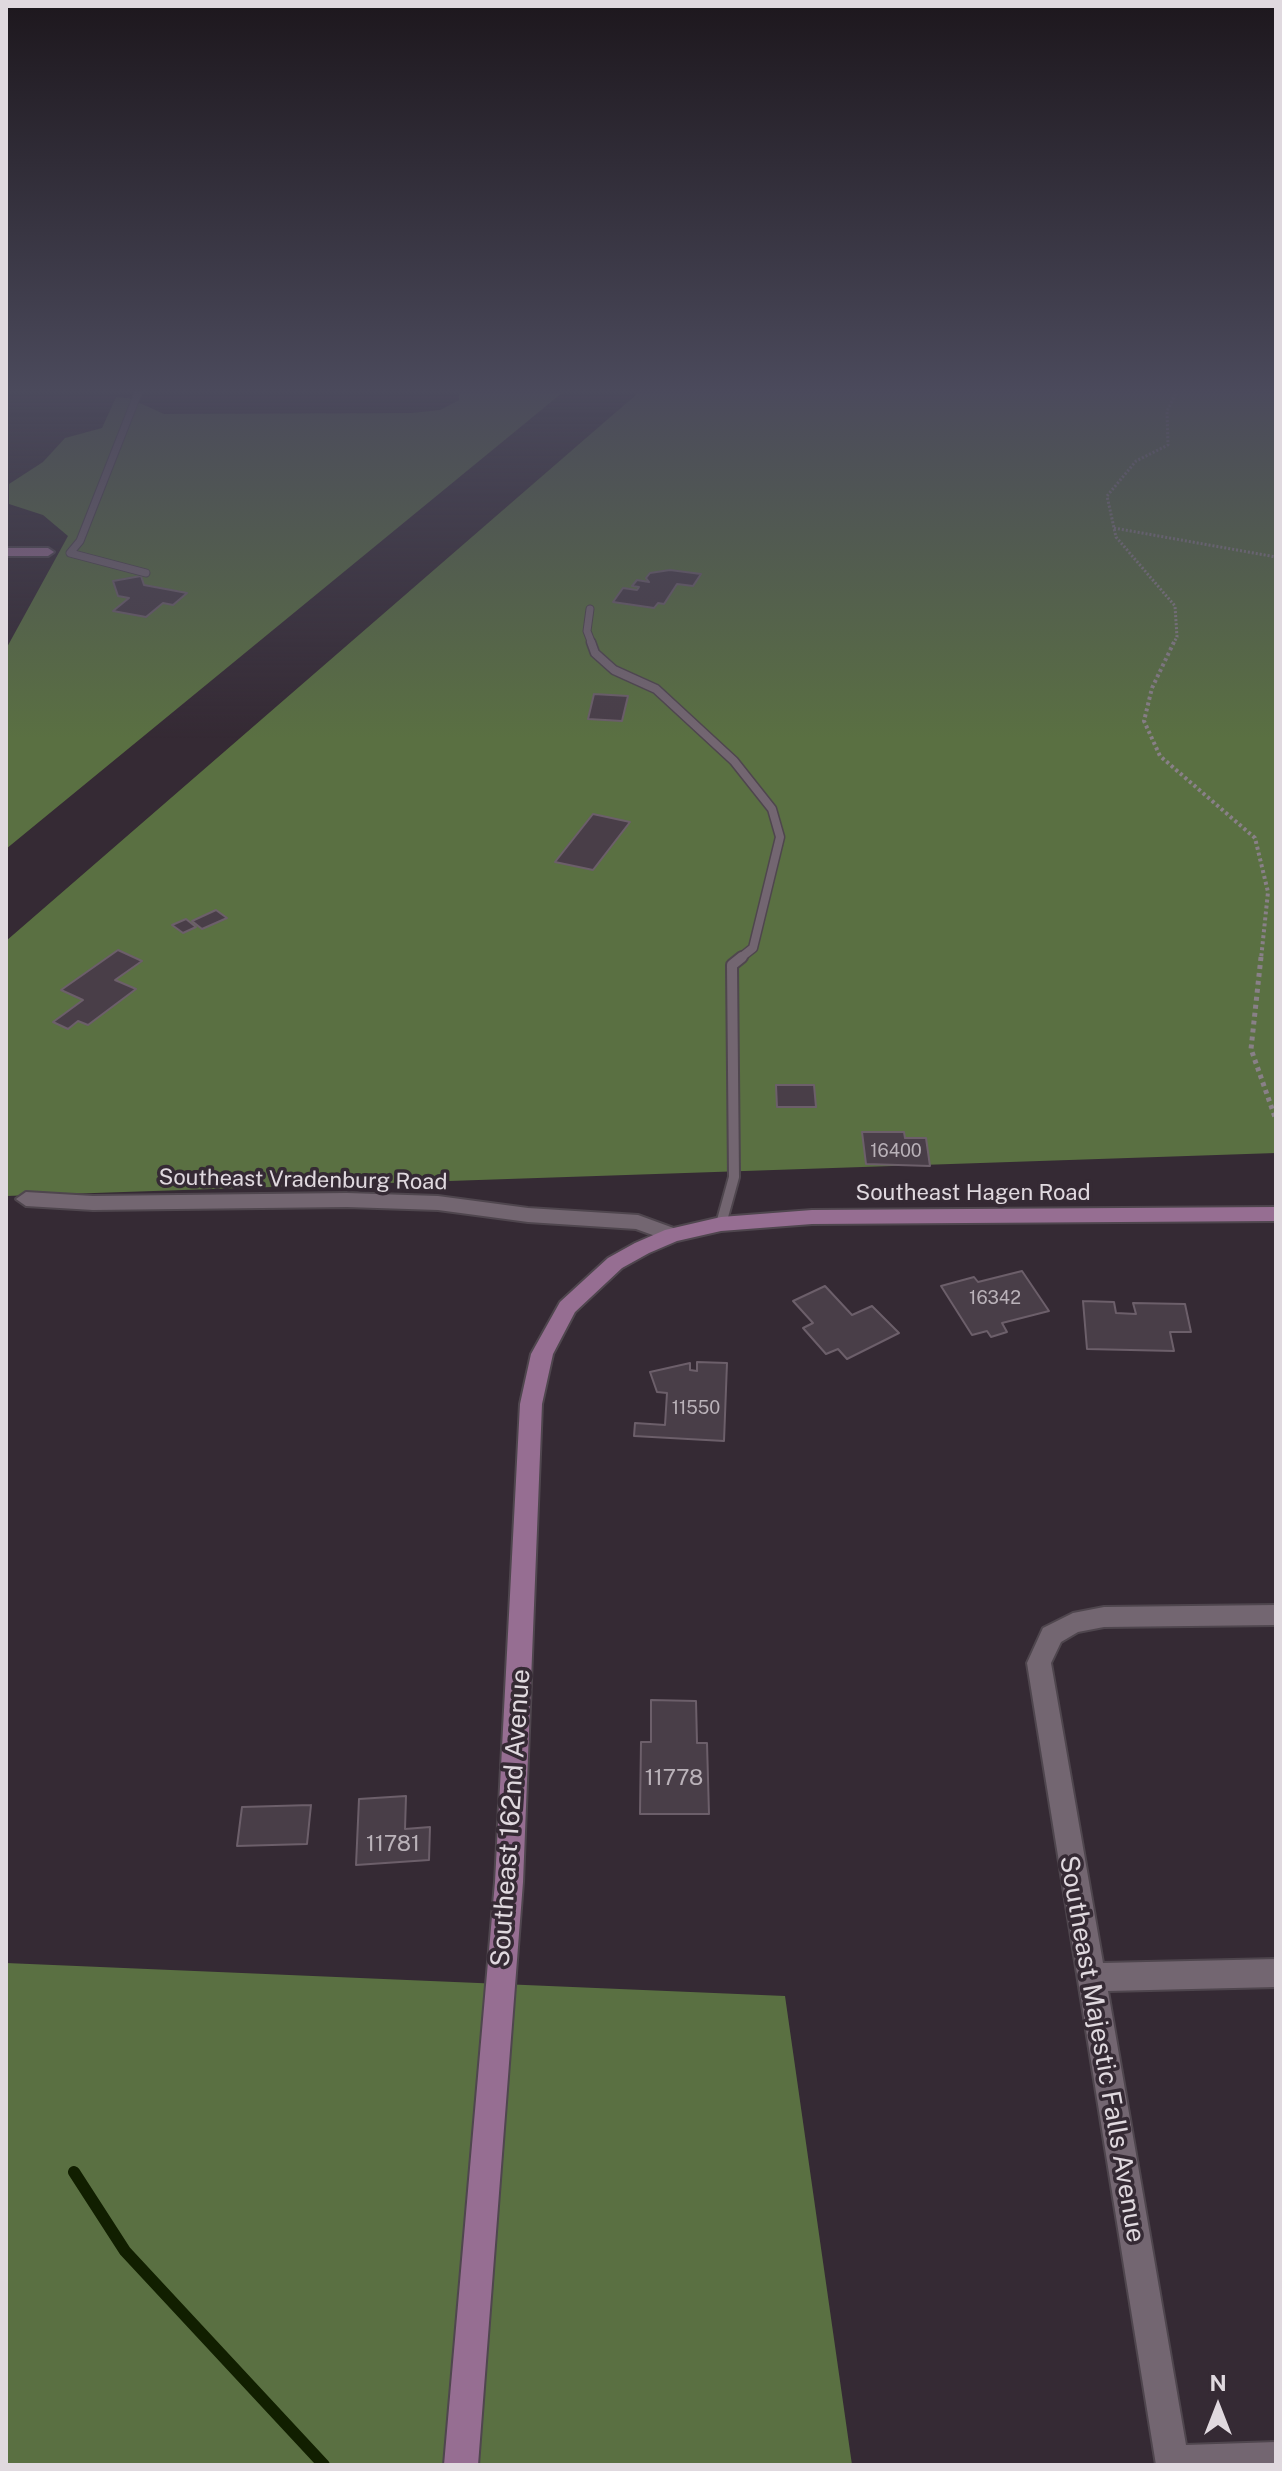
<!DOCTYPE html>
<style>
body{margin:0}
#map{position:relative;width:1282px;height:2471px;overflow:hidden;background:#352a34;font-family:"Public Sans",sans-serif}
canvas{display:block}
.frame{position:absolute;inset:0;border:8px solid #e0d9df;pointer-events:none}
.north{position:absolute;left:1178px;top:2367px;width:80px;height:80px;-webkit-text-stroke:6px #352a34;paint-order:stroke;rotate:0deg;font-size:22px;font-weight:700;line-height:32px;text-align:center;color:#e0d9df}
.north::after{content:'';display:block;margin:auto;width:28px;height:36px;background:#e0d9df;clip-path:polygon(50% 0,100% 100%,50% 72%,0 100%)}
</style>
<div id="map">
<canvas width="1282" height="2471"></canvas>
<div class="frame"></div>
<div class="north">N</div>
</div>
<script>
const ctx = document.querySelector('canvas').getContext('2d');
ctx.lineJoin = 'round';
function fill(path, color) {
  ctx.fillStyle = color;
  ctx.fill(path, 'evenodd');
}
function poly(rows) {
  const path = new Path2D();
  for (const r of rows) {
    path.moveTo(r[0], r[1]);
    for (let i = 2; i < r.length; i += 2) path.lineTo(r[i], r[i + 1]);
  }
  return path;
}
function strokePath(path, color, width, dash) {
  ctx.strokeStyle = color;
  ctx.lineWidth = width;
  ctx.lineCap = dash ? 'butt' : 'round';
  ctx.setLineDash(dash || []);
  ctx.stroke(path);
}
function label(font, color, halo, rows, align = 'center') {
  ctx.font = font + ' "Public Sans",sans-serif';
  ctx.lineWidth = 7;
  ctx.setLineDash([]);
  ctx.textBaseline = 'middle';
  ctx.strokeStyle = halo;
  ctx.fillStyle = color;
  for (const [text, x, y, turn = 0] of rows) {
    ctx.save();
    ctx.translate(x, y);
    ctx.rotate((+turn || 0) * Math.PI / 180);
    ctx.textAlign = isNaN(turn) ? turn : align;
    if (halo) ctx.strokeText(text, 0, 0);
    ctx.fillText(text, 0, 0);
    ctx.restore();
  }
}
fill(poly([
 [459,393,562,393,6,849,6,649,68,536,43,515,9,504,9,484,43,462,65,438,102,428,116,397,129,398,164,414,411,413,440,410,459,400],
 [638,393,1276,393,1276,1153,6,1196,6,941],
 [6,1963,785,1996,852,2465,6,2465]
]), '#5a7042');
strokePath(poly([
 [74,2172,125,2251,324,2465]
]), '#111f00', 12);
const building = poly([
 [670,570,701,574,693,586,677,584,664,604,658,603,654,608,613,602,623,588,637,590,639,587,632,586,637,580,649,582,646,578,650,573,670,570],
 [141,576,144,585,187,593,173,605,163,603,146,617,113,611,129,598,118,596,113,581,141,576],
 [594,694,628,696,622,721,588,719,594,694],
 [593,814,630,822,593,870,555,862,593,814],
 [216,910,227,918,202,929,192,921,216,910],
 [186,919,196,927,183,933,172,925,186,919],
 [118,950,142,961,115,980,136,989,88,1025,78,1021,68,1029,53,1022,83,1000,61,990,118,950],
 [776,1085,814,1085,816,1107,777,1107,776,1085],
 [862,1132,904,1132,905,1138,926,1138,930,1166,866,1164,862,1132],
 [1022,1271,1049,1311,1002,1323,1007,1332,991,1337,987,1331,972,1335,941,1286,974,1277,978,1282,1022,1271],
 [825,1286,852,1315,872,1306,899,1333,847,1359,838,1349,826,1354,803,1328,813,1323,793,1301,825,1286],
 [1083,1301,1114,1302,1116,1313,1136,1314,1133,1303,1185,1304,1191,1332,1170,1332,1174,1351,1087,1349,1083,1301],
 [697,1362,727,1363,724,1441,634,1436,635,1423,665,1425,667,1393,657,1392,650,1372,690,1363,690,1370,697,1371,697,1362],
 [651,1700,696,1701,697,1743,707,1743,709,1814,640,1814,641,1742,651,1742,651,1700],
 [406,1796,405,1829,430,1827,429,1860,356,1865,359,1799,406,1796],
 [311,1805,307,1844,237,1846,242,1807,311,1805]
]);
fill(building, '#493e48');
strokePath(building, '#6c5f6a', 2);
const laneFar2 = poly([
 [138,393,80,541,70,553,146,573],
 [590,609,587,631,592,644]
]);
const laneFar1 = poly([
 [591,642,595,653,614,670,656,689,734,761,772,809,780,837,753,948,739,959]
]);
const lane = poly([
 [721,1224,734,1177,732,965,742,957]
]);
const street = poly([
 [26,1192,93,1196,347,1193,438,1196,528,1208,638,1215,679,1230,682,1235,672,1242,636,1229,528,1222,438,1210,347,1207,93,1210,26,1206,16,1199,26,1192],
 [1276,1605,1276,1625,1104,1627,1078,1632,1061,1642,1051,1663,1103,1963,1276,1959,1276,1987,1108,1991,1186,2445,1276,2442,1276,2465,1156,2465,1027,1663,1043,1628,1073,1613,1104,1607,1276,1605]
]);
const secondary = poly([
 [6,548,48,548,54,552,48,556,6,556,6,548],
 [1276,1207,1276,1221,812,1224,721,1231,677,1241,649,1253,622,1268,575,1312,553,1354,542,1404,523,1882,478,2465,444,2465,495,1882,520,1404,531,1354,560,1302,608,1258,635,1243,665,1230,721,1217,812,1210,1276,1207]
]);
strokePath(laneFar2, '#4f464e', 9);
strokePath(laneFar1, '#4f464e', 11);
strokePath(lane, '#4f464e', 14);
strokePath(street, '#4f464e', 4);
strokePath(secondary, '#4f464e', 4);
strokePath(poly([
 [1114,528,1276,557],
 [1173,644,1177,637,1175,606,1116,537,1107,496,1136,461,1168,445,1167,411,1176,393]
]), '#898088', 3, [2, 2]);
strokePath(poly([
 [1174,642,1152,688,1144,721,1160,756,1255,838,1268,892,1261,959]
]), '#898088', 4, [3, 3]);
strokePath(poly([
 [1261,957,1251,1049,1276,1120]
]), '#898088', 5, [4, 4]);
strokePath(laneFar2, '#736671', 7);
strokePath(laneFar1, '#736671', 8);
strokePath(lane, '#736671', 10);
fill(street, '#736671');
fill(secondary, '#966e92');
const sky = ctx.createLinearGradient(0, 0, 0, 739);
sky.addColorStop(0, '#1d171d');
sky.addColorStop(0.53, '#4b4a5c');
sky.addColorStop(1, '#4b4a5c00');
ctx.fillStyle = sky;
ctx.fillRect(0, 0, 1282, 739);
label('18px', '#bab2b9', null, [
 ["16400",896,1151],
 ["16342",995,1298],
 ["11550",696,1408]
]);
label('22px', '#e0d9df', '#352a34', [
 ["Southeast Vradenburg Road",303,1180,1],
 ["Southeast Hagen Road",973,1193]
]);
label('22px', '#bab2b9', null, [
 ["11778",674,1778],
 ["11781",393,1844]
]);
label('26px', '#e0d9df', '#352a34', [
 ["Southeast 162nd Avenue",511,1818,-86],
 ["Southeast Majestic Falls Avenue",1102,2049,80]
]);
</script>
